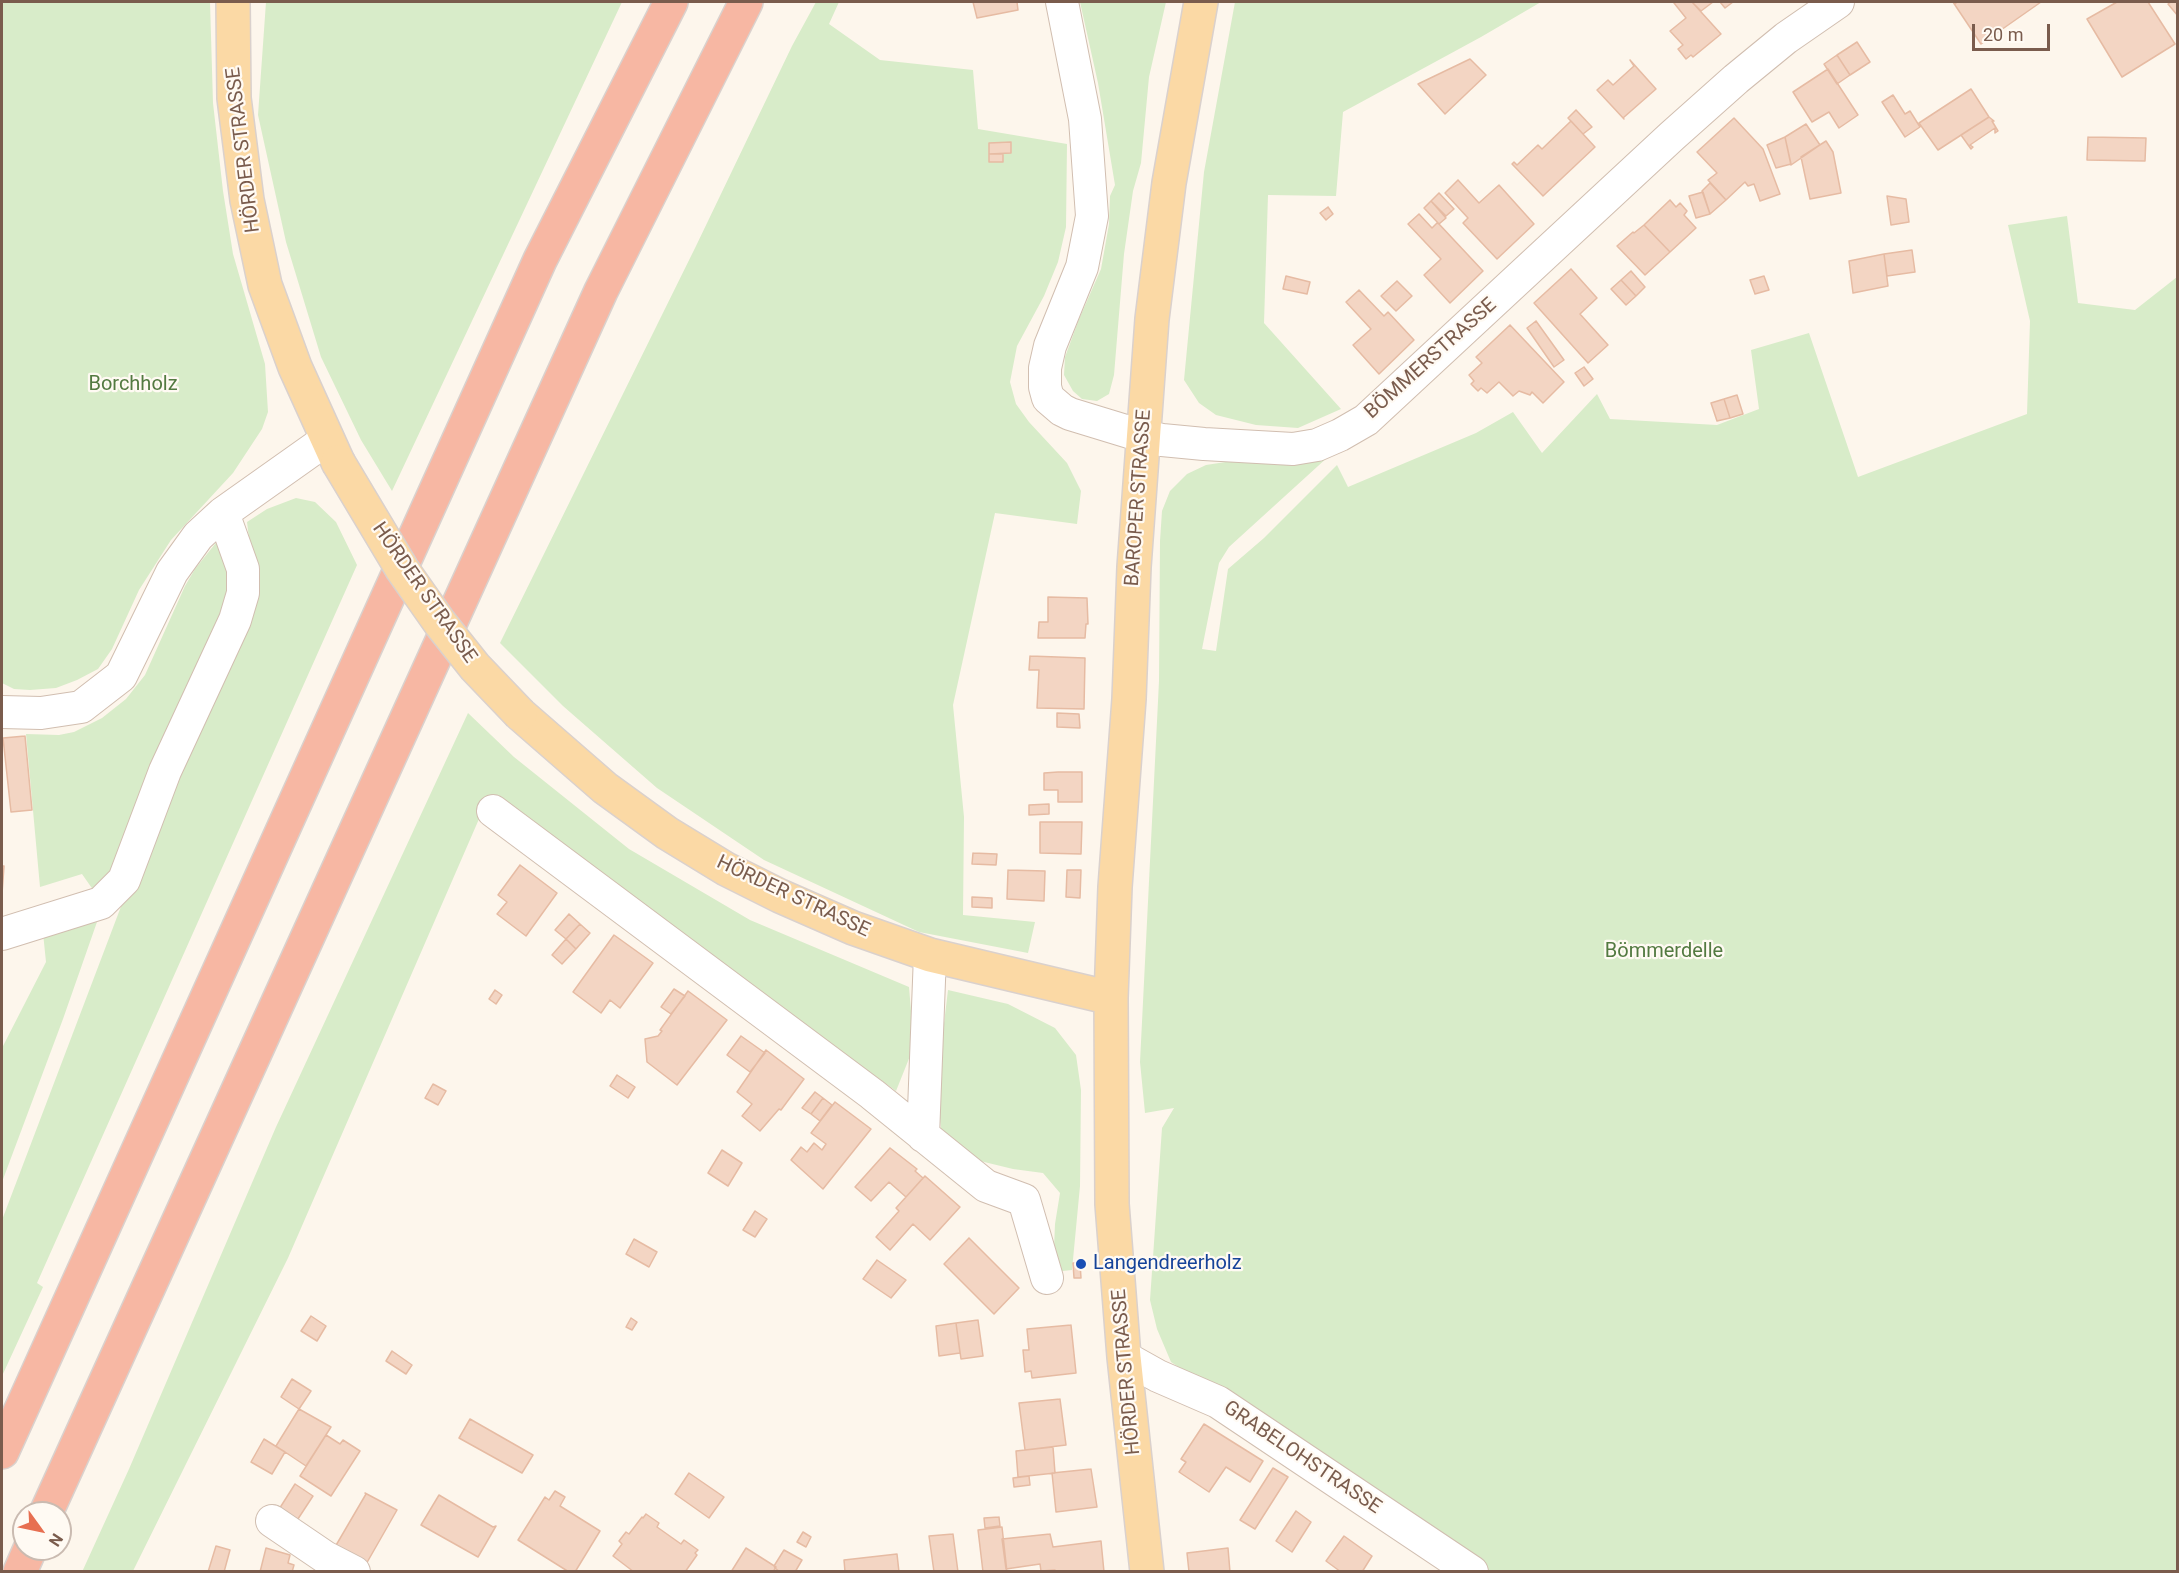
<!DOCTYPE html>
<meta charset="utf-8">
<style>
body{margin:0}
#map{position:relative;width:2179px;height:1573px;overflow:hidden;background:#fdf6ec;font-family:Roboto,sans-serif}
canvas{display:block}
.frame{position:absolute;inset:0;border:3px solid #7a5c4d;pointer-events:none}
.north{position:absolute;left:12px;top:1501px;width:60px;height:60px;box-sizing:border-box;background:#fffaf3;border:2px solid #cabbb1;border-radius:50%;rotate:123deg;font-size:16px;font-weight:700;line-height:24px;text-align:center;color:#7a5c4d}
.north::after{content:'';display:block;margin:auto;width:21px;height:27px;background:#e76f51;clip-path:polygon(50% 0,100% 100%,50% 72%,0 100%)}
.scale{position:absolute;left:1972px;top:24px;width:78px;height:27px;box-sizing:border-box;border:3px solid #7a5c4d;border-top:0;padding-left:8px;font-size:18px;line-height:21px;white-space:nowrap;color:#7a5c4d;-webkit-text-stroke:4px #fffaf3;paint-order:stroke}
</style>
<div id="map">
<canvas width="2179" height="1573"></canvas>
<div class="frame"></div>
<div class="north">N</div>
<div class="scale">20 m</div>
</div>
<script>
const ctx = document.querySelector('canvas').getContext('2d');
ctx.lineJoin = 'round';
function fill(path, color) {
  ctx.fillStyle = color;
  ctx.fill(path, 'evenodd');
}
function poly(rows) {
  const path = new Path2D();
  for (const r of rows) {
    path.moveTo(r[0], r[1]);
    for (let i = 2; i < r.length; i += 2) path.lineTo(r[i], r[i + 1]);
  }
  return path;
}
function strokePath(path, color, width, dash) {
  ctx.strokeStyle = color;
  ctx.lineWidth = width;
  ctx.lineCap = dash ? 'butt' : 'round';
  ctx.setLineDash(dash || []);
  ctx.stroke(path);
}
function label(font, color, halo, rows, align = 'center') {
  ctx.font = font + ' Roboto,sans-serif';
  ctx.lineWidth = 4.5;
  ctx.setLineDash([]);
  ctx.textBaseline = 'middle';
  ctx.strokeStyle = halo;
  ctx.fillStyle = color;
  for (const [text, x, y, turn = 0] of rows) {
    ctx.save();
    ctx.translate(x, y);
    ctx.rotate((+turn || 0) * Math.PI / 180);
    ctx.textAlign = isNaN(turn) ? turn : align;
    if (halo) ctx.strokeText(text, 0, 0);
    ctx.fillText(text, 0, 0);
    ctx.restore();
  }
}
fill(poly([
 [2,2,210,2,213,103,223,191,233,254,265,364,268,412,262,429,233,473,171,540,139,590,112,649,98,669,77,680,56,688,30,690,14,689,2,683],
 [266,2,622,2,392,491,361,440,321,357,286,242,258,115],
 [816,2,839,2,829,24,880,60,973,70,978,129,1067,144,1066,227,1058,262,1044,296,1017,346,1010,382,1016,404,1029,422,1067,463,1081,491,1077,524,995,513,953,705,964,817,963,915,1035,922,1028,953,919,932,764,860,657,788,563,706,500,643,696,246,792,46],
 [1080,2,1166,2,1149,77,1141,163,1133,191,1124,254,1114,375,1109,394,1097,401,1082,399,1073,391,1064,375,1065,357,1079,319,1101,269,1109,224,1110,196,1115,185,1098,83],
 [1235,2,1541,2,1481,37,1343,112,1336,196,1268,195,1264,323,1341,409,1298,428,1256,425,1216,415,1199,403,1184,380,1204,172],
 [2067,216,2078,303,2135,310,2177,277,2177,1571,1484,1571,1171,1362,1157,1329,1150,1300,1162,1128,1174,1108,1145,1113,1140,1062,1159,681,1160,541,1162,511,1170,491,1187,474,1206,465,1232,461,1329,456,1229,547,1219,563,1202,649,1216,651,1228,569,1264,538,1337,465,1348,487,1476,433,1513,412,1542,453,1597,394,1610,419,1717,425,1759,409,1751,350,1809,333,1858,477,2027,414,2030,321,2008,225],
 [296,498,315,502,336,522,357,565,37,1283,43,1287,2,1376,2,1220,136,867,254,581,247,522,267,509],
 [219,539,234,591,113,882,96,894,82,874,40,887,26,734,59,735,74,732,102,718,126,699,145,675,185,586,195,569],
 [468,713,514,757,629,849,750,920,909,987,914,1046,896,1091,489,796,288,1258,133,1571,82,1572,129,1469,276,1127],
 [97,922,63,1019,2,1182,2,1048,46,962,43,933],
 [948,990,1008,1004,1055,1028,1076,1055,1081,1090,1080,1186,1072,1270,1053,1272,1055,1224,1060,1193,1043,1173,1013,1169,976,1160,941,1130,937,1082]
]), '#d8ecc9');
const building = poly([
 [973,2,1017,2,1018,10,977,18,973,2],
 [1676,2,1692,2,1721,34,1693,57,1691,55,1686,59,1678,49,1683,45,1670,31,1686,18,1674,3,1676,2],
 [1692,2,1713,2,1701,11,1692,2],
 [1720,2,1733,2,1725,8,1720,2],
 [1953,2,1955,4,1957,2,2041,2,1981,44,1953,2],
 [2117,2,2148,2,2175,44,2122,77,2087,19,2117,2],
 [2171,2,2178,2,2178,16,2168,4,2171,2],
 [1857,42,1870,62,1850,75,1837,55,1857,42],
 [1837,55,1850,75,1837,84,1824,64,1837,55],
 [1470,59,1486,75,1445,114,1418,84,1470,59],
 [1630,60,1656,89,1623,118,1624,119,1597,90,1608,80,1613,85,1634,66,1630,60],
 [1828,69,1858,115,1839,128,1829,112,1812,122,1793,92,1828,69],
 [1971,89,1989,117,1938,150,1919,123,1971,89],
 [1893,95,1905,114,1910,111,1920,127,1905,137,1882,102,1893,95],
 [1576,110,1592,127,1583,134,1568,118,1576,110],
 [1989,117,1994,121,1992,121,1998,131,1995,133,1995,128,1970,145,1973,147,1971,149,1961,135,1989,117],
 [1734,118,1763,149,1780,194,1760,201,1754,184,1748,186,1745,182,1726,200,1708,180,1717,173,1697,152,1734,118],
 [1571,121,1595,147,1543,196,1512,164,1514,162,1517,165,1538,145,1542,149,1571,121],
 [1806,124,1820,145,1791,165,1785,137,1806,124],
 [1785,137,1791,164,1776,168,1767,145,1785,137],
 [2088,137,2146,138,2145,161,2087,160,2088,137],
 [1826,141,1833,152,1841,193,1810,199,1801,157,1826,141],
 [1011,142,1011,153,989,154,989,143,1011,142],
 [989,154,1003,154,1003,162,989,162,989,154],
 [1458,180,1479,203,1499,185,1534,224,1497,259,1463,223,1468,218,1445,193,1458,180],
 [1710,183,1726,200,1710,214,1702,191,1710,183],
 [1703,192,1710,214,1696,218,1689,196,1703,192],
 [1439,193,1454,209,1446,216,1431,201,1439,193],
 [1887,196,1906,199,1909,222,1891,225,1887,196],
 [1670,200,1676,207,1680,203,1687,211,1684,215,1696,228,1670,252,1644,225,1670,200],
 [1431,201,1446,218,1439,224,1424,208,1431,201],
 [1328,207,1333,214,1326,220,1320,213,1328,207],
 [1419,214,1432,228,1437,223,1439,224,1483,271,1450,303,1424,275,1441,259,1408,224,1419,214],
 [1644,225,1670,252,1645,275,1617,246,1633,232,1634,233,1644,225],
 [1912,250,1915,272,1887,276,1884,254,1912,250],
 [1884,254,1888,286,1853,293,1849,261,1884,254],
 [1571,269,1597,298,1580,314,1608,345,1588,363,1534,303,1571,269],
 [1631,271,1645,287,1636,296,1621,280,1631,271],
 [1286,276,1310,282,1307,294,1283,289,1286,276],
 [1764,276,1769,290,1755,294,1750,280,1764,276],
 [1621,280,1636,296,1626,305,1611,289,1621,280],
 [1397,281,1412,296,1396,311,1381,296,1397,281],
 [1359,290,1384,316,1388,312,1414,340,1379,374,1353,345,1371,329,1346,302,1359,290],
 [1536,321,1564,360,1554,367,1527,328,1536,321],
 [1510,325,1564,382,1543,403,1532,392,1530,395,1519,391,1513,396,1499,382,1487,393,1481,388,1478,391,1471,384,1474,381,1469,375,1482,363,1476,357,1510,325],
 [1584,367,1593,379,1584,386,1575,373,1584,367],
 [1737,395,1743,414,1730,418,1724,399,1737,395],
 [1724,399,1730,418,1717,421,1711,403,1724,399],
 [1048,597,1087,598,1088,624,1086,624,1085,638,1038,638,1039,622,1048,622,1048,597],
 [1030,656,1085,658,1084,709,1037,708,1039,670,1029,670,1030,656],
 [1057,713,1079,714,1080,728,1057,727,1057,713],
 [25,736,32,810,11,812,3,738,25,736],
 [1058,772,1082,772,1082,802,1058,802,1058,790,1044,790,1044,773,1058,772],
 [1049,804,1049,814,1029,815,1029,805,1049,804],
 [1040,822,1082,822,1081,854,1040,853,1040,822],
 [973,853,997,854,996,865,972,864,973,853],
 [520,865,557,893,526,936,497,914,507,902,498,895,520,865],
 [2,866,4,866,2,894,2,866],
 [1008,870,1045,871,1044,901,1007,899,1008,870],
 [1067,870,1081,870,1080,898,1066,897,1067,870],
 [972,897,992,898,992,908,972,907,972,897],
 [569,914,580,924,566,939,555,930,569,914],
 [580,924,590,933,576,949,566,939,580,924],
 [614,935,653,963,620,1008,610,1000,601,1013,573,992,614,935],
 [566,939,576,949,562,964,552,955,566,939],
 [674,989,685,996,671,1014,661,1007,674,989],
 [495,990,502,995,496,1004,489,999,495,990],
 [688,991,727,1020,677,1085,647,1062,645,1039,658,1036,662,1031,660,1030,688,991],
 [741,1036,765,1053,750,1072,727,1055,741,1036],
 [766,1050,804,1079,781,1110,779,1109,760,1131,742,1116,752,1104,737,1092,766,1050],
 [617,1075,635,1087,628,1098,610,1086,617,1075],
 [433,1084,446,1091,438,1105,425,1098,433,1084],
 [815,1092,823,1098,811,1114,802,1108,815,1092],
 [823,1098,832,1105,820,1121,811,1114,823,1098],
 [835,1102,871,1129,823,1189,791,1160,801,1147,807,1152,814,1143,822,1150,826,1144,811,1133,835,1102],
 [890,1148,917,1169,915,1171,923,1178,906,1197,889,1182,871,1201,855,1187,890,1148],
 [722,1150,742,1163,728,1186,708,1173,722,1150],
 [925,1176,960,1207,930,1240,913,1224,890,1250,876,1237,899,1211,896,1208,925,1176],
 [755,1211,767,1219,755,1237,743,1230,755,1211],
 [969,1238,1019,1288,994,1314,944,1264,969,1238],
 [634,1239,657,1252,649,1267,626,1254,634,1239],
 [877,1260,906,1280,891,1298,863,1279,877,1260],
 [1073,1263,1080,1263,1081,1278,1074,1278,1073,1263],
 [311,1316,326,1326,317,1341,301,1331,311,1316],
 [631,1318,637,1322,632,1330,626,1327,631,1318],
 [978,1320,983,1356,961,1359,956,1323,978,1320],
 [956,1323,960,1353,939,1356,936,1326,956,1323],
 [1071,1325,1076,1373,1032,1378,1031,1371,1025,1372,1023,1350,1029,1350,1027,1329,1071,1325],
 [392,1351,412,1365,406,1374,386,1361,392,1351],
 [292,1379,311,1391,299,1409,281,1397,292,1379],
 [1060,1399,1066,1445,1025,1450,1019,1403,1060,1399],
 [299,1409,331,1427,306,1466,276,1446,299,1409],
 [470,1419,533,1455,522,1473,459,1438,470,1419],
 [1204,1424,1263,1461,1250,1482,1226,1467,1209,1492,1179,1472,1186,1462,1181,1459,1204,1424],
 [326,1435,340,1444,343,1440,360,1451,331,1496,300,1476,326,1435],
 [264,1439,285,1452,272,1474,251,1462,264,1439],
 [1053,1447,1055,1473,1018,1477,1016,1451,1053,1447],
 [1273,1468,1288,1477,1255,1529,1240,1520,1273,1468],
 [1091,1469,1097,1507,1056,1512,1052,1473,1091,1469],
 [689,1473,724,1497,709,1518,675,1494,689,1473],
 [1029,1476,1030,1485,1014,1487,1013,1478,1029,1476],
 [295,1484,313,1496,294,1525,276,1514,295,1484],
 [555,1491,565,1497,560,1506,600,1531,575,1572,569,1572,518,1540,545,1497,549,1500,555,1491],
 [365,1493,397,1510,365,1566,335,1547,366,1494,365,1493],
 [439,1495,493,1527,496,1526,478,1557,421,1525,439,1495],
 [1296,1511,1311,1522,1292,1552,1276,1541,1296,1511],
 [646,1514,659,1523,657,1527,681,1544,684,1540,698,1550,695,1553,697,1555,685,1572,634,1572,613,1556,622,1544,619,1541,626,1532,629,1534,642,1517,643,1518,646,1514],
 [999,1517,1000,1526,985,1528,984,1518,999,1517],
 [1002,1527,1007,1572,983,1572,978,1530,1002,1527],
 [803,1532,811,1537,806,1547,797,1542,803,1532],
 [953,1534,958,1572,934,1572,929,1536,953,1534],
 [1050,1534,1053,1547,1101,1541,1104,1572,1055,1572,1055,1570,1041,1571,1040,1564,1006,1569,1002,1539,1050,1534],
 [1344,1536,1372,1556,1362,1572,1341,1572,1326,1561,1344,1536],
 [216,1546,230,1550,224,1572,208,1572,216,1546],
 [266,1548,290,1555,288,1563,294,1565,292,1572,260,1572,266,1548],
 [746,1548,776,1567,773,1572,731,1572,746,1548],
 [1228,1548,1230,1572,1189,1572,1187,1553,1228,1548],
 [784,1550,802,1560,795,1572,780,1572,775,1568,774,1566,784,1550],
 [897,1554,899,1572,845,1572,844,1560,897,1554]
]);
fill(building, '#f3d5c3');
strokePath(building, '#e6bba3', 1.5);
const minor = poly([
 [1062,2,1085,119,1092,216,1082,267,1050,346,1045,368,1045,387,1048,398,1062,410,1070,414,1142,436,1162,440,1204,444,1293,449,1317,445,1340,435,1366,420,1672,136,1736,79,1786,38,1838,2],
 [2,712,41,713,81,707,121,676,172,572,198,536,223,513,326,440],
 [493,811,872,1094,986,1186,1024,1200,1047,1278],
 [2,934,101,903,124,880,165,771,235,620,243,593,243,569,223,513],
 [923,1136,930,955],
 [1124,1357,1158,1376,1218,1402,1472,1572],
 [272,1521,325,1557,354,1572]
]);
const major = poly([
 [233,2,234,98,247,200,265,285,295,367,338,462],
 [520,714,605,788,667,833,726,869,780,896,853,928,930,955,1111,998],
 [1147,1572,1124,1357,1112,1204,1111,998,1115,887,1129,699,1134,567,1152,319,1169,183,1201,2]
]);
const highway = poly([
 [2,1452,540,260,671,2],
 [46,1513,601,291,746,2],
 [20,1572,30,1549]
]);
strokePath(minor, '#d1beb0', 34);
strokePath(major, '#dad1cd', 36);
strokePath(highway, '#dad1cd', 36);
strokePath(minor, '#fff', 32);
strokePath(major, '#fbd9a5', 33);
strokePath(highway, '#f7b7a3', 33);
const majorBridge = poly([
 [338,462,402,569,440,623,475,667,520,714]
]);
strokePath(majorBridge, '#dad1cd', 36, []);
strokePath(majorBridge, '#fbd9a5', 33);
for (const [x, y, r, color] of [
 [1081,1264,6,"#1a4fb4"]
]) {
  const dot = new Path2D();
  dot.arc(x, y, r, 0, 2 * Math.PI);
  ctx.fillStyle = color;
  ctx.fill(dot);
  strokePath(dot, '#fffaf3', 2);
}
label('20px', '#7a5c4d', '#fffaf3', [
 ["HÖRDER STRASSE",244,150,-97],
 ["BÖMMERSTRASSE",1431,359,-42],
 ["BAROPER STRASSE",1139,498,-86],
 ["HÖRDER STRASSE",424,593,55],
 ["HÖRDER STRASSE",793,897,25],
 ["HÖRDER STRASSE",1127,1372,-95],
 ["GRABELOHSTRASSE",1302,1458,34]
]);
label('20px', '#537a41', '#fffaf3', [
 ["Borchholz",133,385],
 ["Bömmerdelle",1664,952]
]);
label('20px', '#164399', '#fffaf3', [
 ["Langendreerholz",1093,1264]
], 'left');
</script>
